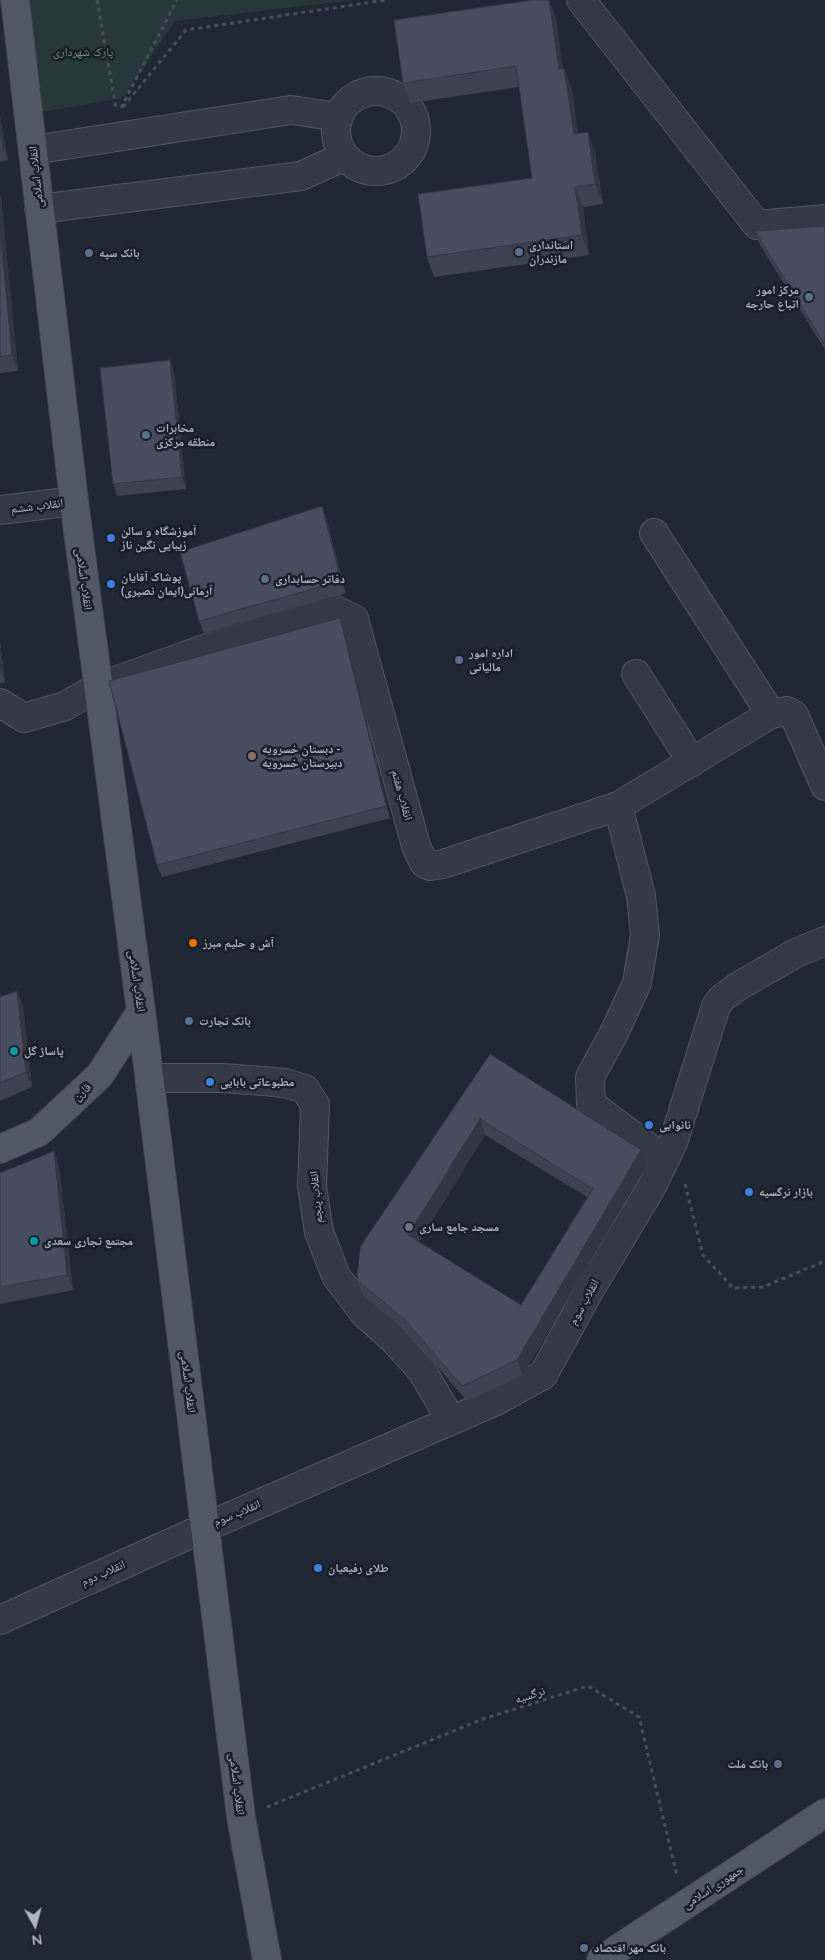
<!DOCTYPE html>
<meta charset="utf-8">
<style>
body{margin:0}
#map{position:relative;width:825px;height:1960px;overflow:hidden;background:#212835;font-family:Lato,sans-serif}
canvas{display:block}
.north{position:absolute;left:10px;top:1900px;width:50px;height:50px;-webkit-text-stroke:4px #1a1f2a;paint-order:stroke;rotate:173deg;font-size:14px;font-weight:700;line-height:20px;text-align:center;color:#afb4c2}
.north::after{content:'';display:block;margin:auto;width:18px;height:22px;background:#afb4c2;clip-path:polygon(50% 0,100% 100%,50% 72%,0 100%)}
</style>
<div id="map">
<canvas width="825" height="1960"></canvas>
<div class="north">N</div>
</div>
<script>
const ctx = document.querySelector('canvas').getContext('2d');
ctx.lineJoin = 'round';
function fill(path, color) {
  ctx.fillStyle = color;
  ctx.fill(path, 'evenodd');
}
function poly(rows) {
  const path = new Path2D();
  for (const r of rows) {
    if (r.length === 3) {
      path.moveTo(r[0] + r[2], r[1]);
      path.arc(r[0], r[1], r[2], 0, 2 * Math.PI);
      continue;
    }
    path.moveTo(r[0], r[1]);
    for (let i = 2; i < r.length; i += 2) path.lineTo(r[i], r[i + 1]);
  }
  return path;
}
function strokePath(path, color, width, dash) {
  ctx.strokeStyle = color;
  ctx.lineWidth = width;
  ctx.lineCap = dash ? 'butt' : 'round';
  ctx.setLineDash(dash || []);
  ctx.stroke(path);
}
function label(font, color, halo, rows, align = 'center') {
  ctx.font = font + ' Lato,"Noto Naskh Arabic",sans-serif';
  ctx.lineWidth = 5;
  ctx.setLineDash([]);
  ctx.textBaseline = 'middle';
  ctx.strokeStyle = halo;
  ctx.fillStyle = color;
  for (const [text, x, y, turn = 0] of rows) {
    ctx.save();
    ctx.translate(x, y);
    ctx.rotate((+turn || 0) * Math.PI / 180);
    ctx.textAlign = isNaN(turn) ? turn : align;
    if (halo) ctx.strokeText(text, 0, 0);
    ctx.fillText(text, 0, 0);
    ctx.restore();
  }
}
fill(poly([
 [28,0,353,0,175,21,123,98,35,113]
]), '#27383a');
const minor = poly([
 [581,0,757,225,825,219],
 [376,131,40],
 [33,150,291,110,339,117],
 [39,209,301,176,345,156],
 [0,510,74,501],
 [654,533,771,714],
 [636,674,692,762],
 [0,703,24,718,65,706,98,687,302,614,331,608,354,619,416,846,424,863,430,866,443,864,618,806,771,714,787,711,794,715,825,786],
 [618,806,641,896,645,935,637,983,614,1033,590,1077,591,1104,665,1160],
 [150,1078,222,1078,263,1081,285,1083,305,1089,315,1105,312,1186,319,1232,336,1276,364,1313,394,1340,422,1371,451,1420],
 [0,1620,206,1527,494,1402,543,1375,589,1291,651,1188,673,1143,716,1006,722,998,737,987,796,953,825,941]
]);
const major = poly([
 [15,0,74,501,141,1011,241,1817,267,1960],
 [0,1149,39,1132,100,1075,141,1011],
 [601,1960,825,1813]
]);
strokePath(minor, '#525763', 30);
strokePath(major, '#3e434f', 30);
strokePath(poly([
 [97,0,116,108],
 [123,107,186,30,386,0],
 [121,108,177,0],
 [685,1184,703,1255,733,1288,763,1287,825,1261],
 [267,1807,483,1719,588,1686,639,1717,677,1876]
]), '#455358', 3, [4, 4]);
strokePath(minor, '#353a46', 28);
strokePath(major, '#525966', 28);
fill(poly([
 [533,0,549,0,556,18,563,69,564,69,572,89,578,133,595,152,603,204,583,207,589,255,434,277,427,257,532,178,519,87,410,103,403,83],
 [0,117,8,160,0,162],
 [0,194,1,196,18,371,0,373],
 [825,226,825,350,759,243,755,231],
 [174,372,186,489,117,496,113,484],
 [326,518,346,593,204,633,199,621],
 [340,618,345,630,390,818,162,877,157,865],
 [0,643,5,682,0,683],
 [17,991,23,1006,32,1087,0,1101,0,997],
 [490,1054,641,1150,647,1165,523,1375,467,1401,410,1335,363,1295,357,1280],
 [485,1135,587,1197,521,1305,419,1242],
 [59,1166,73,1290,0,1304,0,1173]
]), '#3e4352');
fill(poly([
 [549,0,556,18,566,89,559,69],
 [564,69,572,89,581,154,574,134],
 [0,117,8,160,3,148,0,129],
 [588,132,595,152,603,204,595,184],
 [575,187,583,207,589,255,582,235],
 [0,194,1,196,18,371,12,355,0,229],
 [170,360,174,372,186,489,182,477],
 [322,506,326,518,346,593,341,581],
 [340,618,345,630,390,818,386,806],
 [0,643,5,682,0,670],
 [17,991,23,1006,32,1087,26,1072],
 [480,1119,485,1135,414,1250,408,1235],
 [641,1150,647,1165,523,1375,517,1360],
 [54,1151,59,1166,73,1290,67,1275]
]), '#323742');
const building = poly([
 [533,0,549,0,559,69,564,69,574,134,588,132,595,184,575,187,582,235,427,257,418,194,532,178,516,66,403,83,394,20,533,0],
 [0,129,3,148,0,149,0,129],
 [825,226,825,345,755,231,825,226],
 [0,229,12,355,0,357,0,229],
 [170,360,182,477,113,484,100,368,170,360],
 [322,506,341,581,199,621,180,552,322,506],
 [340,618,386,806,157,865,109,681,340,618],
 [17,991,26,1072,0,1083,0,997,17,991],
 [490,1054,641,1150,517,1360,462,1386,405,1320,357,1280,360,1247,490,1054],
 [480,1119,593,1189,521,1305,408,1235,480,1119],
 [54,1151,67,1275,0,1287,0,1173,54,1151]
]);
fill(building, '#484e5f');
strokePath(building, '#323742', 1);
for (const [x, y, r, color] of [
 [519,252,5,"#5c6f8a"],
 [89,253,5,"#5c6f8a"],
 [809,297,5,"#5c6f8a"],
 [146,435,5,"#5c6f8a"],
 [111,538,5,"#3f7fe0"],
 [265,579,5,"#5c6f8a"],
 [111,584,5,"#3f7fe0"],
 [459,660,5,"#5c6f8a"],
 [252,756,5,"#8d6e63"],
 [193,943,5,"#e8710a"],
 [189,1021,5,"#5c6f8a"],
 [14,1051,5,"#0f9aa8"],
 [210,1082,5,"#3f7fe0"],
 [649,1125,5,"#3f7fe0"],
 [749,1192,5,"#3f7fe0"],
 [409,1227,5,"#6b7280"],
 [34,1241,5,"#0f9aa8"],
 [318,1568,5,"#3f7fe0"],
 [778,1764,5,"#5c6f8a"],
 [584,1948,5,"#5c6f8a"]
]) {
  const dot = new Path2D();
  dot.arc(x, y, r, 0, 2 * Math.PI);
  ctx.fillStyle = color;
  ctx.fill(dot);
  strokePath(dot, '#1a1f2a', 2);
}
label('12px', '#689176', '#1a1f2a', [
 ["پارک شهرداری",83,52]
]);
label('12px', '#afb4c2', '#1a1f2a', [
 ["انقلاب اسلامی",36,177,-96],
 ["انقلاب ششم",37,506,-7],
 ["انقلاب اسلامی",84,579,82],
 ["انقلاب هفتم",402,795,75],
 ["انقلاب اسلامی",137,981,82],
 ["قارن",82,1092,-43],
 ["انقلاب پنجم",316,1197,-95],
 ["انقلاب سوم",584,1302,-61],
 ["انقلاب اسلامی",188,1382,83],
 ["انقلاب سوم",237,1513,-23],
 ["انقلاب دوم",103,1573,-24],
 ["نرگسیه",530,1695,-18],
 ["انقلاب اسلامی",237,1784,83],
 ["جمهوری اسلامی",713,1887,-33]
]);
label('bold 12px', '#afb4c2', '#1a1f2a', [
 ["استانداری",529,245],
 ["مازندران",529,259],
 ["بانک سپه",99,253],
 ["مرکز امور",799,290,"right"],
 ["اتباع حارجه",799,304,"right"],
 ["مخابرات",156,428],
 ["منطقه مرکزی",156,442],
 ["آموزشگاه و سالن",121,531],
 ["زیبایی نگین ناز",121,545],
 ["پوشاک آقایان",121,577],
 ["آرمانی(ایمان نصیری)",121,591],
 ["دفاتر حسابداری",275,579],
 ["اداره امور",469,653],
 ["مالیاتی",469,667],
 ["دبستان خسرویه -",262,749],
 ["دبیرستان خسرویه",262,763],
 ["آش و حلیم مبرز",203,943],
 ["بانک تجارت",199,1021],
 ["پاساژ گل",24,1051],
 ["مطبوعاتی بابایی",220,1082],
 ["نانوایی",659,1125],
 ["بازار نرگسیه",759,1192],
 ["مسجد جامع ساری",419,1227],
 ["مجتمع تجاری سعدی",44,1241],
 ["طلای رفیعیان",328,1568],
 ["بانک ملت",768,1764,"right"],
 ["بانک مهر اقتصاد",594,1948]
], 'left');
</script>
